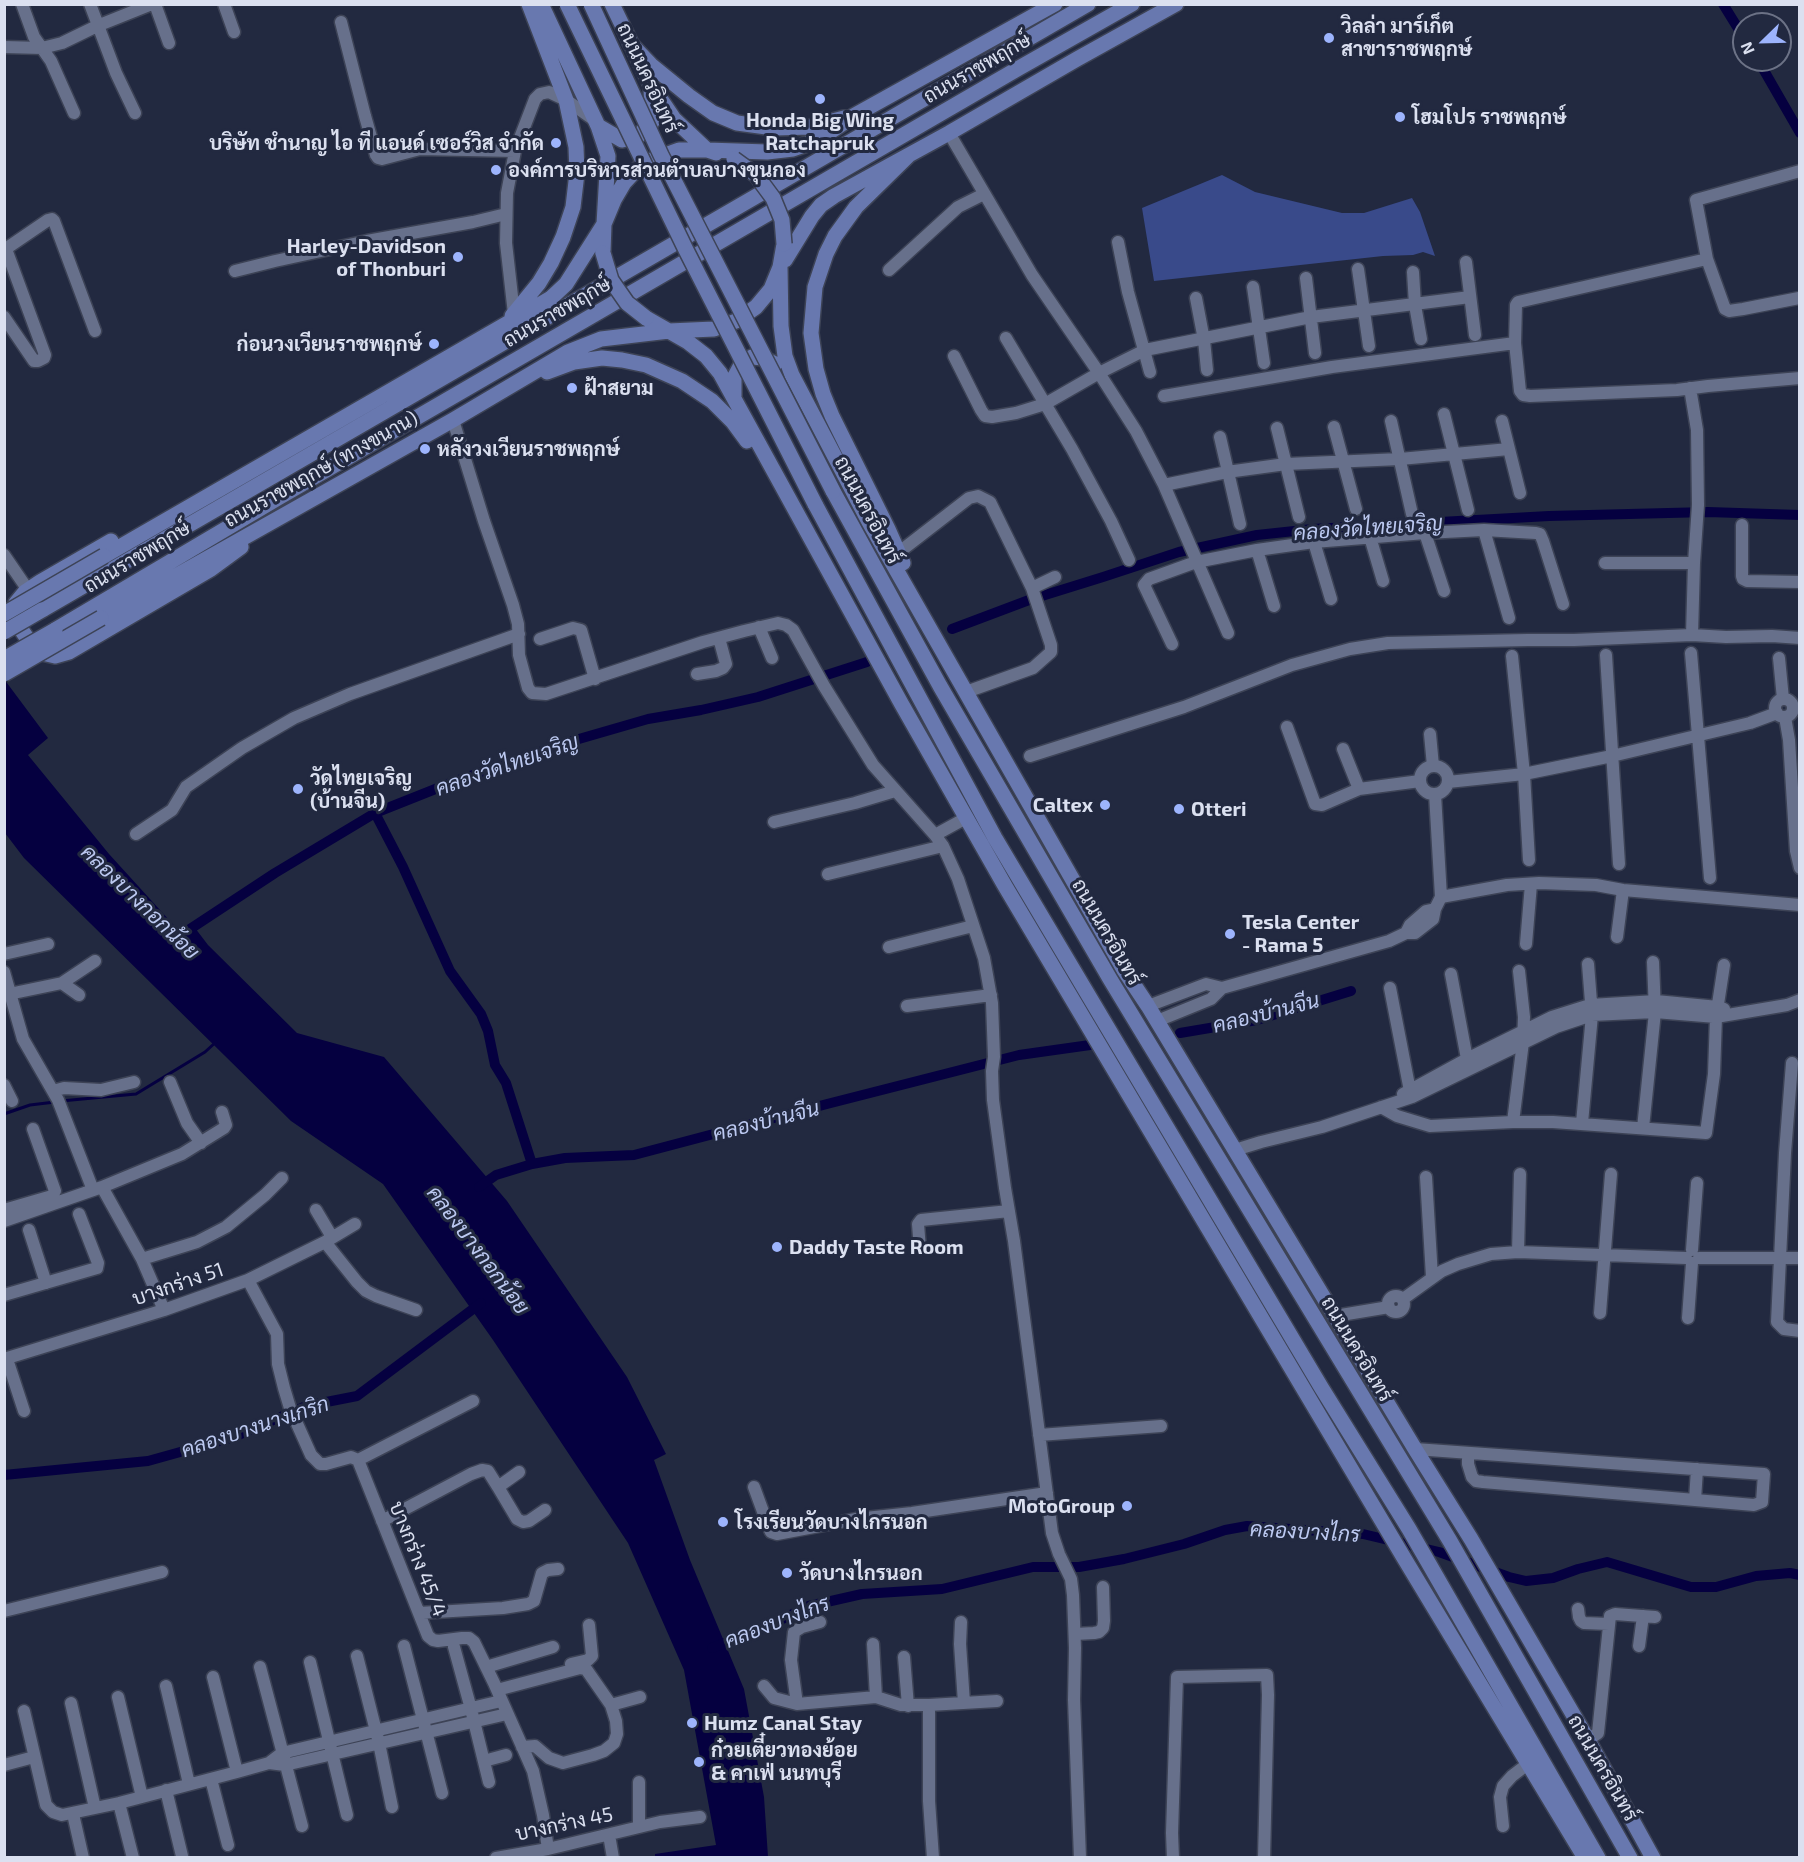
<!DOCTYPE html>
<meta charset="utf-8">
<style>
body{margin:0}
#map{position:relative;width:1804px;height:1862px;overflow:hidden;background:#222940;font-family:"Exo 2",sans-serif}
canvas{display:block}
.frame{position:absolute;inset:0;border:6px solid #dbe0f0;pointer-events:none}
.north{position:absolute;left:1732px;top:12px;width:60px;height:60px;box-sizing:border-box;background:#222940;border:2px solid #6c7286;border-radius:50%;rotate:247deg;font-size:16px;font-weight:700;line-height:24px;text-align:center;color:#dbe0f0}
.north::after{content:'';display:block;margin:auto;width:21px;height:27px;background:#9db4fd;clip-path:polygon(50% 0,100% 100%,50% 72%,0 100%)}
</style>
<div id="map">
<canvas width="1804" height="1862"></canvas>
<div class="frame"></div>
<div class="north">N</div>
</div>
<script>
const ctx = document.querySelector('canvas').getContext('2d');
ctx.lineJoin = 'round';
function fill(path, color) {
  ctx.fillStyle = color;
  ctx.fill(path, 'evenodd');
}
function poly(rows) {
  const path = new Path2D();
  for (const r of rows) {
    if (r.length === 3) {
      path.moveTo(r[0] + r[2], r[1]);
      path.arc(r[0], r[1], r[2], 0, 2 * Math.PI);
      continue;
    }
    path.moveTo(r[0], r[1]);
    for (let i = 2; i < r.length; i += 2) path.lineTo(r[i], r[i + 1]);
  }
  return path;
}
function strokePath(path, color, width, dash) {
  ctx.strokeStyle = color;
  ctx.lineWidth = width;
  ctx.lineCap = dash ? 'butt' : 'round';
  ctx.setLineDash(dash || []);
  ctx.stroke(path);
}
function label(font, color, halo, rows, align = 'center') {
  ctx.font = font + ' "Exo 2",Sarabun,sans-serif';
  ctx.lineWidth = 6;
  ctx.setLineDash([]);
  ctx.textBaseline = 'middle';
  ctx.strokeStyle = halo;
  ctx.fillStyle = color;
  for (const [text, x, y, turn = 0] of rows) {
    ctx.save();
    ctx.translate(x, y);
    ctx.rotate((+turn || 0) * Math.PI / 180);
    ctx.textAlign = isNaN(turn) ? turn : align;
    if (halo) ctx.strokeText(text, 0, 0);
    ctx.fillText(text, 0, 0);
    ctx.restore();
  }
}
fill(poly([
 [1222,175,1255,192,1342,213,1364,213,1412,198,1420,212,1435,256,1423,252,1413,255,1383,256,1154,281,1142,208]
]), '#394a8a');
fill(poly([
 [4,679,48,738,28,755,109,854,180,932,192,924,208,945,297,1033,384,1057,507,1201,627,1377,666,1454,654,1460,690,1560,744,1689,764,1797,768,1857,655,1857,655,1854,716,1845,684,1670,628,1543,493,1340,383,1184,291,1121,24,858,5,833]
]), '#050040');
strokePath(poly([
 [61,1101,136,1094,205,1052,216,1042],
 [4,1114,30,1105,55,1102]
]), '#050040', 3);
strokePath(poly([
 [1723,4,1744,38],
 [1758,60,1800,133],
 [952,629,1029,600,1103,577,1179,552,1257,535,1313,529,1549,516,1708,512,1800,515],
 [375,813,403,867,450,971,481,1014,488,1031,495,1065,506,1083,532,1164],
 [184,933,275,873,375,813,453,782,572,741,648,719,701,710,758,697,867,662],
 [1180,1033,1257,1020,1351,991],
 [479,1187,496,1175,532,1164,565,1158,634,1155,827,1104,1019,1055,1090,1045],
 [4,1475,148,1461,234,1437,306,1406,357,1396,481,1303],
 [712,1648,766,1627,809,1606,862,1594,942,1589,1033,1567,1079,1567,1124,1559,1184,1544,1225,1530,1247,1526,1363,1534,1439,1552,1509,1577,1526,1581,1553,1578,1578,1569,1607,1562,1691,1587,1716,1587,1756,1576,1790,1573,1800,1575]
]), '#050040', 10);
const minor = poly([
 [22,4,34,37,51,61,74,113],
 [90,4,116,73,135,113],
 [155,4,169,43],
 [224,4,234,32],
 [341,22,365,116,376,155,378,158,382,159,420,149,515,151],
 [4,47,42,48,62,43,97,26,152,4],
 [949,133,1032,275,1099,373,1136,431,1164,485,1228,633],
 [1118,242,1128,292,1150,372],
 [4,250,48,220,52,219,54,221,95,331],
 [1707,259,1518,302,1516,305,1515,343,1520,391,1523,395,1530,396,1677,390,1708,386,1800,378],
 [1466,262,1475,335],
 [1358,269,1369,346],
 [889,270,958,207,984,194],
 [235,271,275,261,367,241,473,222,506,214],
 [1413,272,1415,305,1421,339],
 [1306,278,1315,353],
 [1253,287,1264,363],
 [1196,298,1204,340,1207,370],
 [1799,298,1743,309,1729,311,1725,309,1707,259,1696,200,1800,171],
 [514,314,506,243,507,193,515,151,535,99,540,94,549,92,566,100,596,121],
 [4,317,34,361,38,361,44,358,45,355,6,249],
 [1006,338,1072,449,1111,521,1129,560],
 [954,356,981,410,985,416,992,417,1016,413,1045,404,1099,373,1145,350,1311,317,1470,297],
 [1690,388,1697,430,1698,505,1694,563,1692,635],
 [1164,396,1332,367,1515,343],
 [1444,414,1468,510],
 [453,420,484,521,513,605,518,624,519,655,528,688,532,693,546,694,703,642,744,631,778,623,786,625,793,630,824,686,873,765,935,835,943,846,958,879,984,958,992,1003,994,1057,992,1071,993,1100,1005,1188,1014,1241,1052,1533,1059,1554,1071,1579,1073,1595,1075,1648,1074,1700,1080,1858],
 [1391,421,1412,514],
 [1502,421,1520,493],
 [1334,427,1356,509],
 [1277,428,1299,517],
 [1220,437,1240,524],
 [1164,485,1227,472,1286,464,1400,459,1509,449],
 [1742,525,1742,576,1743,579,1747,581,1800,582],
 [1484,530,1509,618],
 [1425,533,1444,591],
 [1370,537,1383,581],
 [1314,542,1331,599],
 [1257,550,1274,606],
 [898,553,969,498,978,496,990,502,1032,588,1055,577],
 [4,555,28,590],
 [1605,563,1694,563],
 [759,627,772,658],
 [540,639,573,628,581,630,595,679],
 [1172,644,1144,585,1149,579,1196,562,1257,550,1314,542,1425,533,1484,530,1536,533,1540,534,1543,541,1563,604],
 [1691,653,1710,878],
 [1606,655,1619,864],
 [1512,656,1524,774,1529,860],
 [1779,658,1783,699],
 [697,674,716,671,723,668,726,664,719,638],
 [966,692,1033,668,1051,652,1051,645,1032,588],
 [1784,708,9],
 [1785,717,1789,740,1796,851,1800,868],
 [1287,727,1315,804,1322,805,1359,789,1420,781],
 [1430,734,1433,766],
 [1343,749,1359,789],
 [1030,756,1184,707,1292,665,1350,649,1388,643,1528,640,1574,640,1692,635,1726,637,1772,636,1800,638],
 [1434,780,14],
 [1448,782,1524,774,1612,756,1750,723,1777,713],
 [774,822,855,803,895,791],
 [136,834,172,810,186,787,242,748,294,718,350,694,519,634],
 [935,835,966,818],
 [828,874,943,846],
 [1441,897,1507,885,1539,883,1596,885,1623,890,1800,905],
 [1406,933,1410,925,1426,911,1435,909],
 [1617,937,1623,890],
 [1526,944,1531,884],
 [889,947,973,926],
 [4,954,48,944],
 [4,972,23,1039,58,1100,93,1190],
 [1451,974,1467,1059,1469,1064],
 [62,983,79,995],
 [1390,988,1411,1096],
 [9,994,62,983,95,961],
 [907,1006,991,995],
 [1148,1006,1206,984,1222,988,1389,941,1406,933,1415,933,1433,919,1435,909,1441,897,1435,794],
 [1157,1021,1211,999,1222,988],
 [1792,1063,1785,1153,1777,1322,1784,1329,1800,1331],
 [170,1082,187,1123,201,1143],
 [4,1085,12,1101],
 [53,1091,64,1088,101,1090,134,1082],
 [1403,1094,1467,1059,1552,1017,1590,1005,1656,1001,1718,1007,1724,1009],
 [1381,1107,1397,1116,1430,1126,1513,1122,1553,1122,1706,1133,1714,1074,1716,1017,1724,965],
 [1513,1122,1523,1042,1524,1017,1519,971],
 [1582,1123,1592,1015,1588,964],
 [1643,1128,1655,1012,1653,962],
 [1235,1150,1261,1142,1322,1127,1412,1097,1556,1027,1592,1015,1655,1012,1716,1017,1787,1005,1800,1000],
 [1426,1177,1432,1277],
 [102,1187,142,1259,164,1310],
 [4,1210,52,1196,55,1191,33,1129],
 [316,1210,332,1237],
 [4,1221,102,1187,182,1154,224,1128,226,1125,222,1112],
 [29,1230,46,1283],
 [325,1242,357,1282,366,1291,376,1296,416,1310],
 [920,1249,918,1224,921,1220,1009,1211],
 [1692,1250,1697,1183],
 [1518,1252,1520,1174],
 [1699,1258,1800,1258],
 [142,1259,197,1242,226,1227,265,1195,282,1178],
 [248,1280,277,1334,278,1364,284,1388,290,1408,311,1455,320,1464,326,1464,351,1457,358,1460,428,1636,433,1640,438,1641,462,1638,469,1638,474,1642,494,1683,533,1771,543,1815,548,1849],
 [4,1295,97,1268,98,1263,79,1214],
 [1396,1304,8],
 [1403,1299,1442,1271,1458,1264,1491,1254,1518,1252,1686,1258],
 [1600,1313,1611,1174],
 [1335,1316,1389,1307],
 [1688,1318,1692,1263],
 [4,1359,164,1310,248,1280,325,1242,355,1224],
 [7,1359,24,1411],
 [1039,1435,1161,1426],
 [1415,1449,1764,1474,1762,1502,1754,1505,1483,1482,1476,1481,1472,1477,1468,1464,1468,1454],
 [358,1460,473,1401],
 [498,1487,517,1519,523,1522,529,1521,545,1510],
 [754,1487,769,1528,771,1532,777,1534,856,1519,912,1513,1047,1493],
 [1695,1500,1697,1469],
 [382,1521,471,1474,482,1470,488,1471,498,1487,519,1472],
 [1578,1609,1579,1617,1581,1621,1584,1623,1609,1624],
 [4,1611,162,1572],
 [419,1613,503,1608,528,1604,534,1601,542,1573,548,1570,558,1569],
 [820,1622,802,1627,794,1632,791,1660,797,1704,876,1697,901,1705,929,1705,929,1801,933,1858],
 [961,1622,960,1644,964,1703],
 [1075,1634,1094,1633,1099,1632,1103,1628,1104,1621,1103,1587],
 [873,1644,876,1697],
 [404,1646,442,1793],
 [1639,1646,1643,1616],
 [454,1647,471,1709,489,1782],
 [357,1656,379,1743,392,1807],
 [904,1657,908,1706],
 [310,1662,347,1815],
 [571,1664,588,1660,592,1656,589,1625],
 [260,1667,302,1826],
 [486,1667,553,1647],
 [213,1677,237,1772],
 [166,1686,189,1784],
 [764,1686,774,1698,797,1704],
 [497,1690,580,1668,586,1669,611,1705,616,1721,617,1734,614,1743,604,1751,593,1755,563,1763,549,1758,535,1746,522,1747],
 [118,1697,142,1797],
 [71,1703,95,1808],
 [611,1705,640,1697],
 [929,1705,997,1701],
 [24,1711,46,1805,53,1812,62,1815,119,1803,237,1772,269,1763,282,1753,501,1701],
 [1588,1740,1598,1733,1610,1616,1615,1614,1655,1617],
 [484,1761,506,1755],
 [269,1763,285,1765,507,1714],
 [4,1765,34,1757],
 [211,1779,228,1845],
 [639,1782,639,1826],
 [166,1790,182,1856],
 [119,1803,133,1858],
 [73,1814,83,1858],
 [1503,1826,1500,1797,1503,1786,1512,1776,1529,1763],
 [609,1835,613,1858],
 [496,1858,548,1849,660,1822,700,1817],
 [1173,1858,1172,1833,1177,1677,1267,1675,1268,1695,1264,1858]
]);
const major = poly([
 [612,4,651,85,674,119,707,150],
 [630,43,651,65,689,96,713,113,737,123,774,128,810,127,844,118],
 [598,126,622,140,638,136,652,122,651,85],
 [707,150,767,152,793,149,810,143,827,134,855,115,1055,4],
 [603,253,604,224,614,200,624,183,636,170,654,159,679,150,707,150,716,153],
 [785,260,812,216,821,205,834,196,949,133,1077,59,1176,4],
 [780,267,781,326,785,356,792,375,869,522,1124,970,1148,1006,1415,1449,1471,1539,1588,1740,1653,1858],
 [512,316,539,283,551,263,563,237,573,207,577,173,576,147,566,100,529,4],
 [646,318,688,342,706,356,720,373,901,703,1005,886,1404,1558,1585,1858],
 [547,372,574,362,602,358,622,360,646,365,682,381,712,401,733,422,747,441],
 [734,396,734,378,742,363,752,357,763,358,775,364],
 [833,491,940,686,1110,979,1450,1541,1630,1858],
 [815,504,995,838,1321,1387,1409,1529,1598,1858],
 [111,541,40,582,25,592,16,603,13,611,14,619,33,647,42,653,55,656,69,652,211,569,241,547],
 [104,556,501,327,551,298,566,284,604,224,608,156,598,126,541,4],
 [903,563,888,529,832,416,823,394,816,369,811,333,815,287,826,254,835,236,856,207,908,156],
 [42,610,1088,4],
 [101,618,453,420,568,352,601,339,669,331,714,329,736,321,756,307,771,289,780,267,784,244],
 [55,630,278,498,1019,68,1132,4]
]);
strokePath(minor, '#3d4356', 15);
strokePath(major, '#3d4356', 18);
strokePath(minor, '#67708b', 12);
strokePath(major, '#6878af', 15);
const majorBridge = poly([
 [567,4,686,250,815,504],
 [591,4,661,155,833,491],
 [734,159,756,175,773,198,782,220,784,244],
 [603,253,611,280,627,303,646,318],
 [4,614,104,556],
 [4,632,42,610],
 [4,659,55,630],
 [4,674,101,618]
]);
strokePath(majorBridge, '#3d4356', 18, []);
strokePath(majorBridge, '#6878af', 15);
for (const [x, y, r, color] of [
 [1329,38,6,"#9db4fd"],
 [820,99,6,"#9db4fd"],
 [1400,117,6,"#9db4fd"],
 [556,143,6,"#9db4fd"],
 [496,170,6,"#9db4fd"],
 [458,257,6,"#9db4fd"],
 [434,344,6,"#9db4fd"],
 [572,388,6,"#9db4fd"],
 [425,449,6,"#9db4fd"],
 [298,789,6,"#9db4fd"],
 [1105,805,6,"#9db4fd"],
 [1179,809,6,"#9db4fd"],
 [1230,934,6,"#9db4fd"],
 [777,1247,6,"#9db4fd"],
 [1127,1506,6,"#9db4fd"],
 [723,1522,6,"#9db4fd"],
 [787,1573,6,"#9db4fd"],
 [692,1723,6,"#9db4fd"],
 [699,1762,6,"#9db4fd"]
]) {
  const dot = new Path2D();
  dot.arc(x, y, r, 0, 2 * Math.PI);
  ctx.fillStyle = color;
  ctx.fill(dot);
  strokePath(dot, '#222940', 2);
}
label('bold 20px', '#dbe0f0', '#222940', [
 ["วิลล่า มาร์เก็ต",1341,26],
 ["สาขาราชพฤกษ์",1341,49],
 ["โฮมโปร ราชพฤกษ์",1412,117],
 ["Honda Big Wing",820,120,"center"],
 ["Ratchapruk",820,143,"center"],
 ["บริษัท ชำนาญ ไอ ที แอนด์ เซอร์วิส จำกัด",544,143,"right"],
 ["องค์การบริหารส่วนตำบลบางขุนกอง",508,170],
 ["Harley-Davidson",446,246,"right"],
 ["of Thonburi",446,269,"right"],
 ["ก่อนวงเวียนราชพฤกษ์",422,344,"right"],
 ["ฝ้าสยาม",584,388],
 ["หลังวงเวียนราชพฤกษ์",437,449],
 ["วัดไทยเจริญ",310,778],
 ["(บ้านจีน)",310,801],
 ["Caltex",1093,805,"right"],
 ["Otteri",1191,809],
 ["Tesla Center",1242,922],
 ["- Rama 5",1242,945],
 ["Daddy Taste Room",789,1247],
 ["MotoGroup",1115,1506,"right"],
 ["โรงเรียนวัดบางไกรนอก",735,1522],
 ["วัดบางไกรนอก",799,1573],
 ["Humz Canal Stay",704,1723],
 ["ก๋วยเตี๋ยวทองย้อย",711,1750],
 ["& คาเฟ่ นนทบุรี",711,1773]
], 'left');
label('20px', '#dbe0f0', '#222940', [
 ["ถนนราชพฤกษ์",977,68,-30],
 ["ถนนนครอินทร์",648,78,65],
 ["ถนนราชพฤกษ์",557,312,-30],
 ["ถนนราชพฤกษ์ (ทางขนาน)",321,469,-29],
 ["ถนนนครอินทร์",868,510,62],
 ["ถนนราชพฤกษ์",137,557,-31],
 ["ถนนนครอินทร์",1107,932,60],
 ["บางกร่าง 51",178,1284,-19],
 ["ถนนนครอินทร์",1357,1349,59],
 ["บางกร่าง 45/4",418,1559,68],
 ["ถนนนครอินทร์",1603,1768,60],
 ["บางกร่าง 45",564,1824,-12]
]);
label('italic 21px', '#bcc9f1', '#222940', [
 ["คลองวัดไทยเจริญ",1368,528,-4],
 ["คลองวัดไทยเจริญ",507,765,-19],
 ["คลองบางกอกน้อย",140,902,44],
 ["คลองบ้านจีน",1266,1013,-14],
 ["คลองบ้านจีน",766,1121,-14],
 ["คลองบางกอกน้อย",478,1250,53],
 ["คลองบางนางเกริก",255,1427,-18],
 ["คลองบางไกร",1305,1532,3],
 ["คลองบางไกร",777,1622,-21]
]);
</script>
